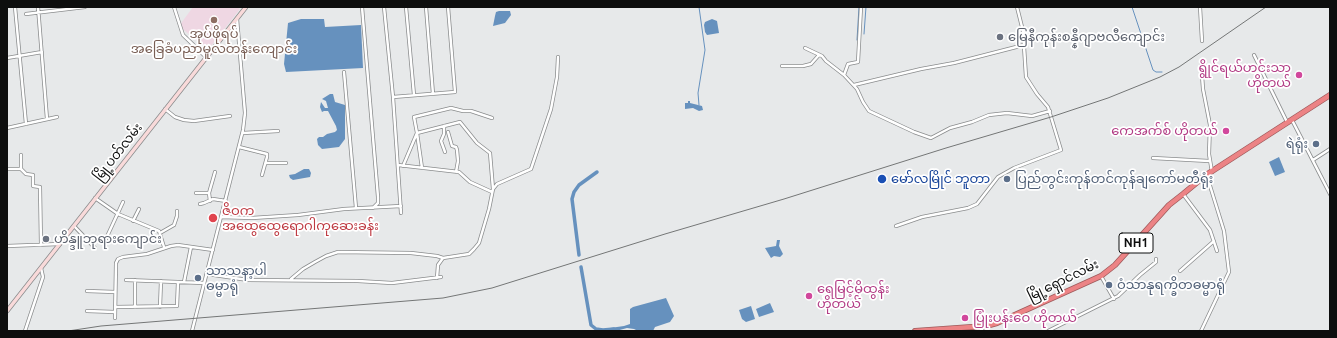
<!DOCTYPE html>
<meta charset="utf-8">
<style>
body{margin:0}
#map{position:relative;width:1337px;height:338px;overflow:hidden;background:#e7e9ea;font-family:Ubuntu,sans-serif}
canvas{display:block}
.frame{position:absolute;inset:0;border:8px solid #0d0e0e;pointer-events:none}
</style>
<div id="map">
<canvas width="1337" height="338"></canvas>
<div class="frame"></div>
</div>
<script>
const ctx = document.querySelector('canvas').getContext('2d');
ctx.lineJoin = 'round';
function fill(path, color) {
  ctx.fillStyle = color;
  ctx.fill(path, 'evenodd');
}
function poly(rows) {
  const path = new Path2D();
  for (const r of rows) {
    path.moveTo(r[0], r[1]);
    for (let i = 2; i < r.length; i += 2) path.lineTo(r[i], r[i + 1]);
  }
  return path;
}
function strokePath(path, color, width, dash) {
  ctx.strokeStyle = color;
  ctx.lineWidth = width;
  ctx.lineCap = dash ? 'butt' : 'round';
  ctx.setLineDash(dash || []);
  ctx.stroke(path);
}
function label(font, color, halo, rows, align = 'center') {
  ctx.font = font + ' Ubuntu,"Noto Sans Myanmar",sans-serif';
  ctx.lineWidth = 3.5;
  ctx.setLineDash([]);
  ctx.textBaseline = 'middle';
  ctx.strokeStyle = halo;
  ctx.fillStyle = color;
  for (const [text, x, y, turn = 0] of rows) {
    ctx.save();
    ctx.translate(x, y);
    ctx.rotate((+turn || 0) * Math.PI / 180);
    ctx.textAlign = isNaN(turn) ? turn : align;
    if (halo) ctx.strokeText(text, 0, 0);
    ctx.fillText(text, 0, 0);
    ctx.restore();
  }
}
fill(poly([
 [193,7,237,7,240,9,208,50,179,26]
]), '#efd7e3');
fill(poly([
 [499,11,510,11,511,15,505,23,493,26,495,16,496,12],
 [301,19,324,19,325,27,361,25,363,68,286,72,284,64,288,23],
 [712,19,717,21,719,33,707,35,705,32,704,25,705,22],
 [330,94,333,94,335,102,345,105,345,139,339,147,322,149,318,145,317,139,319,137,323,137,327,134,335,132,337,130,336,126,328,111,324,111,322,112,320,107,321,102,325,108,328,108,326,101,322,99],
 [688,101,690,101,690,103,702,106,703,110,699,111,693,108,685,109,685,103,688,103],
 [1279,157,1285,172,1275,176,1269,162],
 [304,169,309,169,311,173,310,177,293,180,290,178,289,175,295,174],
 [777,240,780,240,779,246,783,254,780,257,774,256,771,258,765,248,776,246],
 [666,298,674,316,670,322,655,327,653,331,638,331,634,329,627,328,616,331,610,330,610,328,624,326,630,324,630,309,633,307],
 [770,303,774,312,759,317,756,309],
 [751,306,755,319,746,322,742,319,739,310]
]), '#6691be');
strokePath(poly([
 [699,7,705,50,698,93,699,105],
 [1132,7,1153,70,1156,72,1162,72],
 [864,34,866,7],
 [857,40,859,7]
]), '#6691be', 1);
strokePath(poly([
 [579,255,572,199,574,192,579,185,597,172],
 [581,267,591,325,596,329,603,330,614,329]
]), '#6691be', 3.5);
const street = poly([
 [15,7,26,124],
 [38,7,47,119],
 [174,7,183,35,206,57],
 [362,7,378,197,378,203,373,208],
 [384,7,393,97,401,213],
 [406,7,414,95],
 [426,7,433,94],
 [1200,7,1202,41],
 [26,14,85,7],
 [805,48,822,56,826,61,844,75,848,64,858,62,861,7],
 [1254,55,1287,122],
 [7,58,42,52],
 [1201,62,1203,89,1210,125,1209,154,1212,172],
 [782,66,803,66,811,64,819,55],
 [344,72,356,208],
 [844,75,857,89,863,102,869,111,914,132,931,138,950,128,972,122,989,115,1007,113,1032,116,1050,111],
 [854,85,921,69,954,63,1024,45],
 [393,97,455,92,448,7],
 [165,109,175,117,184,120,194,121,230,116],
 [1292,120,1330,194],
 [444,126,444,134,441,141,445,152],
 [7,128,57,117],
 [448,132,452,146,456,147,457,150,458,161,456,172],
 [243,133,278,131],
 [239,147,267,154,267,157,262,175],
 [21,155,21,169,26,174,33,175,33,186,40,187,41,245],
 [1153,158,1209,161],
 [1313,160,1330,149],
 [266,163,286,163],
 [398,165,459,172,470,182,492,192],
 [403,166,417,133,414,117,451,108,463,111,471,111,492,118],
 [422,168,417,133,460,122,477,143,490,153,493,189],
 [7,169,21,169],
 [196,193,209,193,210,201],
 [209,193,215,172],
 [1183,194,1210,230,1217,251],
 [95,198,118,214,159,231,164,247],
 [200,204,204,203,213,199,226,201],
 [221,217,252,218,298,215,344,209,401,206],
 [133,221,139,209],
 [74,226,95,248],
 [896,226,922,217,968,208,977,204,998,177,1014,168,1061,150,1048,107,1037,94,1026,77,1023,31,1017,7],
 [160,233,174,225,177,216,177,211],
 [104,243,123,202],
 [7,246,60,244],
 [1180,271,1214,241],
 [207,274,248,280,358,281,392,283,441,277],
 [1101,276,1114,299],
 [437,278,438,265,443,258],
 [291,279,303,269,315,262,326,256,338,252,411,253,437,256,443,258,469,254,474,249,479,243,489,209,493,189,497,184,531,169,551,109,557,77,558,57],
 [126,280,204,283],
 [184,282,191,247],
 [87,291,115,292],
 [115,307,177,306,178,282],
 [135,307,135,280],
 [160,307,161,281],
 [87,311,115,312],
 [115,318,116,263,118,259,123,257,147,254,171,246,178,245,213,250],
 [25,331,43,277,41,268],
 [192,331,243,130,245,113,237,19],
 [980,331,985,326],
 [1048,331,1118,296,1140,275,1156,262,1156,259],
 [1201,331,1229,272,1224,231,1207,176]
]);
const secondary = poly([
 [7,311,246,7]
]);
const highway = poly([
 [915,331,986,326,997,323,1101,276,1115,265,1169,205,1183,194,1206,175,1330,95]
]);
strokePath(street, '#8a8c8d', 4);
strokePath(secondary, '#8a8c8d', 5);
strokePath(highway, '#9e5a5b', 6);
strokePath(street, '#fff', 2.5);
strokePath(secondary, '#f9dada', 3.5);
strokePath(highway, '#ec8385', 4.5);
strokePath(poly([
 [68,331,101,326,443,298,492,288,665,234,784,199,946,148,1051,117,1108,98,1160,77,1179,67,1266,7]
]), '#747676', 1);
for (const [x, y, r, color] of [
 [214,20,4,"#8d6e63"],
 [1000,37,4,"#6b7280"],
 [1299,75,4,"#d1479c"],
 [1226,131,4,"#d1479c"],
 [1316,144,4,"#5c6f8a"],
 [882,179,5,"#1a4fb4"],
 [1007,179,4,"#5c6f8a"],
 [213,218,5,"#e0444e"],
 [46,239,4,"#6b7280"],
 [198,278,4,"#5c6f8a"],
 [1109,285,4,"#5c6f8a"],
 [809,296,4,"#d1479c"],
 [965,318,4,"#d1479c"]
]) {
  const dot = new Path2D();
  dot.arc(x, y, r, 0, 2 * Math.PI);
  ctx.fillStyle = color;
  ctx.fill(dot);
  strokePath(dot, '#fff', 1.5);
}
for (const [x, y, w] of [
 [1136,243,34]
]) {
  const box = new Path2D();
  box.roundRect(x - w / 2, y - 10, w, 20, 3);
  ctx.fillStyle = '#fff';
  ctx.fill(box);
  strokePath(box, '#0d0e0e', 1);
}
label('bold 12px', '#0d0e0e', null, [
 ["NH1",1136,243]
]);
label('13px', '#785e54', '#fff', [
 ["အုပ်ဖိုရပ်",214,34],
 ["အခြေခံပညာမူလတန်းကျောင်း",214,49]
]);
label('13px', '#5b616d', '#fff', [
 ["မြေနီကုန်းစန္နီဂျာဗလီကျောင်း",1008,37],
 ["ဟိန္ဒူဘုရားကျောင်း",54,239]
], 'left');
label('13px', '#b23c85', '#fff', [
 ["ရွိုင်ရယ်ဟင်းသာ",1291,68],
 ["ဟိုတယ်",1291,83],
 ["ကေအက်စ် ဟိုတယ်",1218,131],
 ["ရွှေမြင့်မိုထွန်း",817,289,"left"],
 ["ဟိုတယ်",817,304,"left"],
 ["ပြုံးပန်းဝေ ဟိုတယ်",973,318,"left"]
], 'right');
label('13px', '#4e5e75', '#fff', [
 ["ရဲရုံး",1308,144,"right"],
 ["ပြည်တွင်းကုန်တင်ကုန်ချကော်မတီရုံး",1015,179],
 ["သာသနာ့ပါ",206,271],
 ["ဓမ္မာရုံ",206,286],
 ["ဝံသာနုရက္ခိတဓမ္မာရုံ",1117,285]
], 'left');
label('13px', '#0d0e0e', '#fff', [
 ["မြို့ပတ်လမ်း",118,152,-52],
 ["မြို့ရှောင်လမ်း",1063,280,-26]
]);
label('13px', '#164399', '#fff', [
 ["မော်လမြိုင် ဘူတာ",891,179]
], 'left');
label('13px', '#be3a42', '#fff', [
 ["ဇိဝက",222,211],
 ["အထွေထွေရောဂါကုဆေးခန်း",222,226]
], 'left');
</script>
